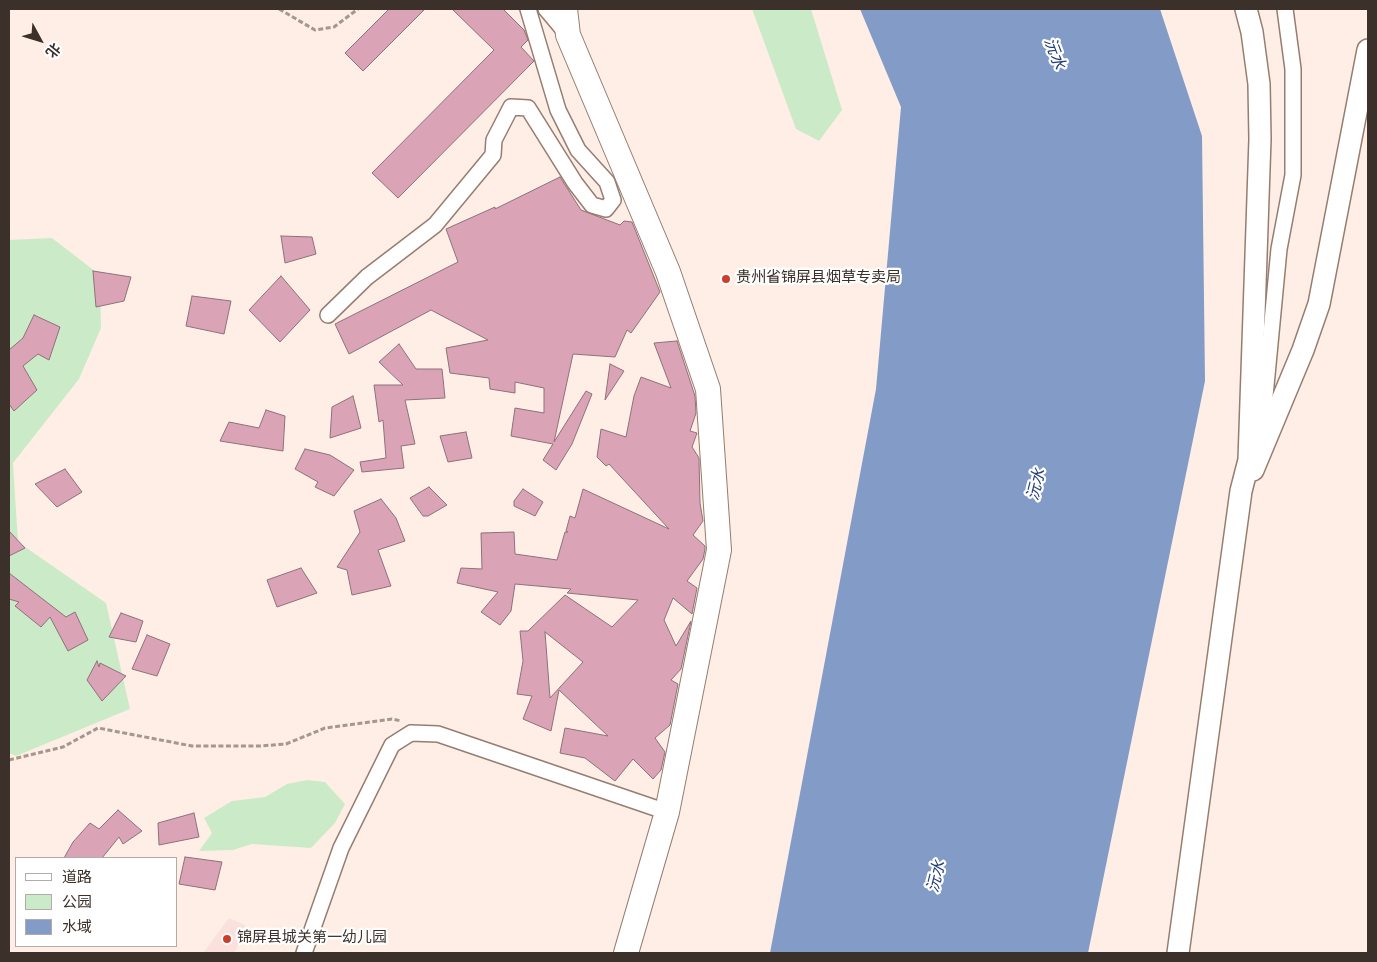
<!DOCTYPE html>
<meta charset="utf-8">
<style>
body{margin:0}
#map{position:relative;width:1377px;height:962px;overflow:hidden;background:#ffeee5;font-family:Overpass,"Noto Sans SC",sans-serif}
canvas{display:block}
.frame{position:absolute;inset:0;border:10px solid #3b302a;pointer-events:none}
.legend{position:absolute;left:15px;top:857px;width:162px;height:90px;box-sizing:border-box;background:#fff;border:1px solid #b1acaa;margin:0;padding:6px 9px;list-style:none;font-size:15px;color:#3b302a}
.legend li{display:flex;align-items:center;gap:10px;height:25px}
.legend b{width:25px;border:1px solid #b1acaa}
.north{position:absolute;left:15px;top:15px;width:50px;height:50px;-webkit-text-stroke:4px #fff;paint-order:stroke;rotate:129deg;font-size:14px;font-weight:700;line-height:20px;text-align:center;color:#3b302a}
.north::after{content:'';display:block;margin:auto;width:18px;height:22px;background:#3b302a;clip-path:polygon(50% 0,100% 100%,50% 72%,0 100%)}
</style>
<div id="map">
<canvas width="1377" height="962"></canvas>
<div class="frame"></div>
<ul class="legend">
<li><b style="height:6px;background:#fff"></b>道路</li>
<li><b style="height:14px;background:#cbebc8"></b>公园</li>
<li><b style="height:14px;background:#839bc7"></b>水域</li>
</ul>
<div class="north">北</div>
</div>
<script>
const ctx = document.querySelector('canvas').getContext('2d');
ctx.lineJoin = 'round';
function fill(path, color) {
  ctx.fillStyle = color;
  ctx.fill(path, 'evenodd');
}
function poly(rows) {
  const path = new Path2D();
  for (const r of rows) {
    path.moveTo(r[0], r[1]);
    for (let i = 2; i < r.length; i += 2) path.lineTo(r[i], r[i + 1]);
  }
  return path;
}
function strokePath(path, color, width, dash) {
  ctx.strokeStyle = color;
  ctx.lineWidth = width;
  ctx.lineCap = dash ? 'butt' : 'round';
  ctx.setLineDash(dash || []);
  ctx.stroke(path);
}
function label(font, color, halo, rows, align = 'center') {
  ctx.font = font + ' Overpass,"Noto Sans SC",sans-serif';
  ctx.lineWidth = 4.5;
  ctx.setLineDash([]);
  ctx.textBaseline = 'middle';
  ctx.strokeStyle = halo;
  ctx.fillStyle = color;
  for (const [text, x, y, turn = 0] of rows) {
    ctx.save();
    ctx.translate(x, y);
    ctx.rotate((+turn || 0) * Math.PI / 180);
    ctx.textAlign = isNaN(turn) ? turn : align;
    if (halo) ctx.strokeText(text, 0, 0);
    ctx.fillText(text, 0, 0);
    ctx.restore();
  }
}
fill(poly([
 [229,918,245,925,235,953,203,953]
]), '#fbe1dd');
fill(poly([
 [752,9,811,9,842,110,819,141,796,129],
 [52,238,100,275,101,328,79,379,13,463,18,542,106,603,130,709,16,756,9,753,9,240],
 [307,780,325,782,345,804,335,823,311,848,252,844,233,850,199,851,212,833,204,818,232,801,265,797,287,784]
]), '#cbebc8');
fill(poly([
 [860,9,1160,9,1202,136,1205,381,1088,953,770,953,876,389,901,107]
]), '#839bc7');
const building = poly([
 [389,9,425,9,363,71,345,53,389,9],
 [452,9,503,9,524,30,528,40,521,47,534,61,398,198,372,173,494,50,452,9],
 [560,177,581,210,620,225,624,221,632,222,660,292,631,333,627,330,615,357,573,354,554,442,586,391,592,394,572,444,556,470,543,460,553,444,511,436,515,408,544,413,544,388,515,382,515,393,490,389,489,378,450,373,446,348,488,340,431,310,349,354,335,324,458,262,446,229,495,207,495,209,560,177],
 [281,236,312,237,316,254,285,263,281,236],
 [93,271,131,277,124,301,96,307,93,271],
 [281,276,310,310,280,342,249,310,281,276],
 [192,296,231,301,224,334,186,326,192,296],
 [34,315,60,327,49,360,38,354,23,366,37,390,14,411,9,404,9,350,23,338,34,315],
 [677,341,695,396,696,413,690,431,697,433,692,447,699,458,700,503,703,521,693,535,705,546,705,549,703,559,687,581,697,588,692,614,673,598,664,620,676,646,691,621,681,669,671,680,678,684,670,725,655,738,665,752,661,770,653,779,633,759,615,781,585,758,560,753,565,728,608,736,559,690,551,731,523,719,532,696,517,694,523,661,520,631,528,631,565,595,612,627,638,600,567,593,571,589,515,584,511,611,500,625,481,612,498,592,457,583,461,568,482,569,481,533,514,532,515,554,557,560,565,532,568,532,566,531,570,516,575,518,583,489,669,529,609,464,606,466,597,457,601,429,626,437,634,396,641,377,671,388,654,343,677,341],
 [545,632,583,662,550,698,545,632],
 [399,344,416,369,442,369,445,398,405,400,415,444,401,446,404,468,362,472,360,462,386,458,383,420,379,422,374,385,403,385,379,362,399,344],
 [610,364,624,371,605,400,610,364],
 [353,396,361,428,330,438,332,407,353,396],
 [266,410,285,416,283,451,220,441,229,422,259,428,266,410],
 [466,432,472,458,448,462,440,436,466,432],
 [305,449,330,455,354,470,334,496,315,487,318,482,295,469,305,449],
 [65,469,82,492,57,507,35,484,65,469],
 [429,487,447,505,428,516,423,516,410,498,429,487],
 [523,489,543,502,535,516,514,506,514,501,523,489],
 [381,499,396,518,405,541,378,550,391,586,352,595,347,570,337,567,360,532,354,511,381,499],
 [9,531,25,548,9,556,9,531],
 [301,568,317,593,277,607,267,580,301,568],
 [9,573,66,617,75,612,88,640,68,651,50,617,41,627,15,606,19,602,9,599,9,573],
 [121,613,143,621,136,642,109,637,121,613],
 [147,635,170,644,157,676,132,669,147,635],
 [97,661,99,667,100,663,126,676,102,701,87,680,97,661],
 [118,810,142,831,123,844,119,837,102,858,64,858,73,842,90,823,99,829,118,810],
 [194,813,199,837,159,845,158,823,194,813],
 [185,857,222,862,215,890,179,884,185,857]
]);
fill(building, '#dba3b6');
strokePath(building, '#8d717a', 1);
const street = poly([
 [546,9,567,34],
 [328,315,367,277,435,225,493,155,494,140,511,107,528,108,575,183,592,205,606,209,613,200,607,182,578,150,558,110,528,9],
 [1261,438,1279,249,1293,175,1293,69,1285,9],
 [304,953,341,848,392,745,411,733,438,734,667,812]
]);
const secondary = poly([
 [1253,470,1303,350,1319,304,1368,50],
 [1178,953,1241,491,1249,460,1260,139,1259,84,1252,32,1246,9]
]);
const primary = poly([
 [565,9,568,35,668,272,708,389,719,550,667,812,626,953]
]);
strokePath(street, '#967d70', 18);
strokePath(secondary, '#967d70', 24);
strokePath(primary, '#967d70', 26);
strokePath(poly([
 [279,9,315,30,334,27,358,9],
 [9,760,63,747,98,728,192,746,260,746,286,744,325,728,392,719,401,721]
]), '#a5978f', 3, [5, 2.5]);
strokePath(street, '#fff', 15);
strokePath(secondary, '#fff', 21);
strokePath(primary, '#fff', 24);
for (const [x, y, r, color] of [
 [726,279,5,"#cb3f2a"],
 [227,939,5,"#cb3f2a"]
]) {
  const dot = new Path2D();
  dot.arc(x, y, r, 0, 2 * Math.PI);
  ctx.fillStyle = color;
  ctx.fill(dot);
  strokePath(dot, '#fff', 2);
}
label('15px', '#3b302a', '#fff', [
 ["贵州省锦屏县烟草专卖局",736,279],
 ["锦屏县城关第一幼儿园",237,939]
], 'left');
label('italic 16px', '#233f77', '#fff', [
 ["沅水",1053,54,69],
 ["沅水",1038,485,-76],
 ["沅水",938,877,-76]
]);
</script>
